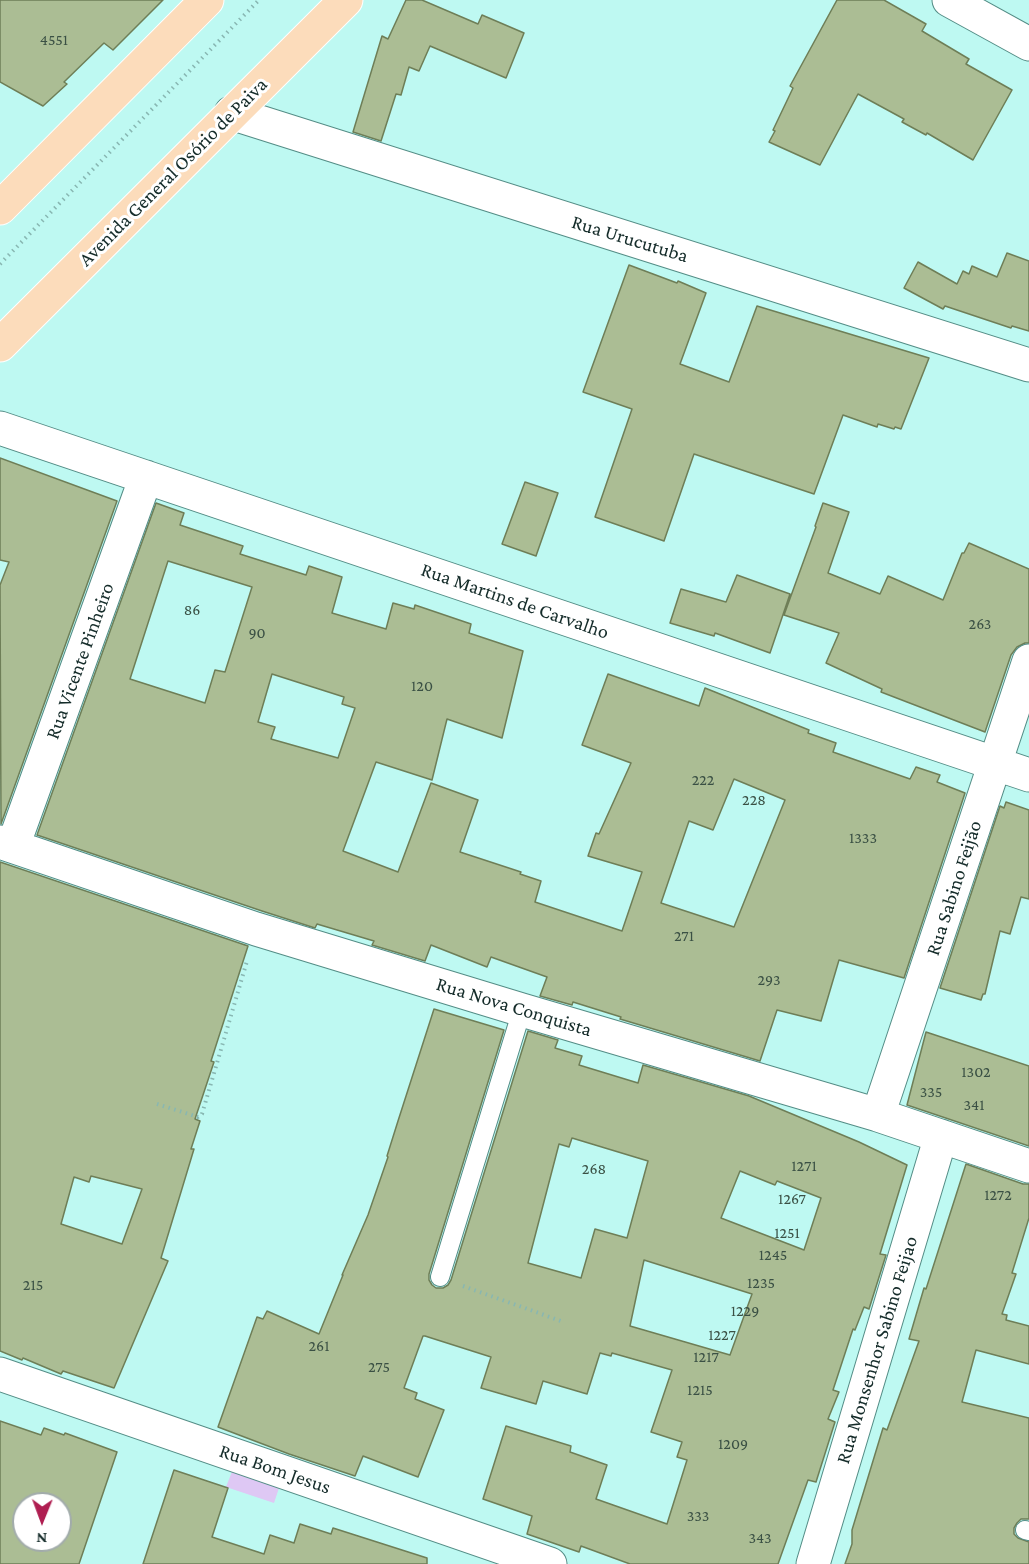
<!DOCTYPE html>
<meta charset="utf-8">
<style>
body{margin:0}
#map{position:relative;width:1029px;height:1564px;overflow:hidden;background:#bef9f2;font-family:"Crimson Pro",serif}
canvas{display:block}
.north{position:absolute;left:12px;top:1492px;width:60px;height:60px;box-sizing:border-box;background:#fff;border:2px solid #a1abaa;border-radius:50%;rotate:181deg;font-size:16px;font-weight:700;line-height:24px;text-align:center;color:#152c2a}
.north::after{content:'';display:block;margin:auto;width:21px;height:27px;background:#af1e51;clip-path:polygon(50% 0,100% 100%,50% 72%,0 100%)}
</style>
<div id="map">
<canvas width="1029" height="1564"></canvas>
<div class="north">N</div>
</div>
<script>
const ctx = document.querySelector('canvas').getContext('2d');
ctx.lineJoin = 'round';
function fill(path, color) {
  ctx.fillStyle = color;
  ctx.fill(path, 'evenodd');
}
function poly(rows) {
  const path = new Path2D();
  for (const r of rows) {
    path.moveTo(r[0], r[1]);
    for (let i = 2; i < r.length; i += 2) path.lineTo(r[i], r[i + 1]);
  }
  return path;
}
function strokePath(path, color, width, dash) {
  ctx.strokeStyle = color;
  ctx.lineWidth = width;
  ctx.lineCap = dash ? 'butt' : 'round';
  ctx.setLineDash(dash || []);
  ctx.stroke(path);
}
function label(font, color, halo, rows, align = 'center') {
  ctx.font = font + ' "Crimson Pro",serif';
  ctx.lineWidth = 6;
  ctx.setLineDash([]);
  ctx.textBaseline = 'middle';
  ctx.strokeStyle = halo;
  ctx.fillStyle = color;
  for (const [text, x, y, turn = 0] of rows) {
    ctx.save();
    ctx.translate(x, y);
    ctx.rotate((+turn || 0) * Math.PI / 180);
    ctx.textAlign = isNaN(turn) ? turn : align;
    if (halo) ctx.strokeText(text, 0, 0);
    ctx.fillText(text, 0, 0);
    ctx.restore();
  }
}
fill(poly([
 [233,1469,280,1485,274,1503,226,1487]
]), '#dec8f4');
const building = poly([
 [0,0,163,0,113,50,104,43,64,82,67,84,43,106,0,82,0,0],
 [406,0,422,0,478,24,482,15,524,33,506,78,430,46,419,71,409,67,401,95,396,94,381,141,353,132,382,36,388,39,406,0],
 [837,0,884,0,926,24,922,31,969,59,966,64,1012,90,973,160,927,133,926,135,902,122,904,119,858,94,820,165,769,142,775,131,773,130,793,88,790,86,837,0],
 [1007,253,1029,261,1029,331,1012,326,1011,328,945,306,943,309,904,288,918,262,957,284,963,271,969,274,972,266,997,277,1007,253],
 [629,265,677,283,678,281,706,293,680,364,729,382,757,306,929,358,901,429,895,427,894,429,878,424,877,427,843,415,814,494,694,454,664,541,595,517,632,409,583,392,629,265],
 [0,458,117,501,1,824,0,585,9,562,0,560,0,458],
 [525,482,558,493,536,556,502,544,525,482],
 [156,503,184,513,180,525,243,546,240,554,306,575,309,566,342,577,332,613,386,629,393,603,414,609,415,605,471,624,469,633,523,651,502,738,447,719,432,780,376,762,343,851,398,872,431,783,478,800,460,852,521,872,520,874,541,881,535,902,622,931,642,872,588,856,596,833,599,834,631,763,582,745,608,674,699,706,705,688,809,730,808,733,836,743,833,752,910,779,916,767,940,775,937,782,965,793,904,978,839,960,821,1021,777,1010,760,1061,620,1019,621,1017,573,1002,572,1005,540,996,547,977,491,957,487,967,431,945,425,961,372,945,374,941,317,924,315,928,262,911,37,835,156,503],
 [168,561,252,587,225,672,215,670,205,703,130,679,168,561],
 [272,674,344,697,342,704,355,708,338,758,271,739,275,727,258,722,272,674],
 [734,779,785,800,734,927,661,903,689,821,713,830,734,779],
 [823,503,849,512,828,573,880,594,888,576,943,600,962,553,964,553,969,543,1029,569,1029,643,1025,643,1017,647,1011,655,985,732,881,692,882,689,826,663,839,633,784,615,816,527,815,526,823,503],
 [737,575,790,594,770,653,715,633,714,636,670,623,681,589,726,602,737,575],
 [1006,802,1029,810,1029,899,1021,897,1010,934,1000,931,985,994,983,994,981,1000,940,988,1000,806,1004,808,1006,802],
 [0,862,248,946,211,1061,214,1062,195,1119,200,1121,191,1149,194,1149,161,1258,168,1261,114,1388,63,1371,61,1374,23,1358,22,1360,0,1351,0,862],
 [91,1176,142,1189,122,1244,61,1224,74,1177,89,1182,91,1176],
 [434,1009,504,1030,429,1274,429,1280,432,1285,436,1288,443,1288,448,1285,451,1280,528,1031,558,1040,555,1048,582,1056,579,1065,638,1083,643,1065,749,1096,859,1142,907,1165,880,1254,886,1255,869,1309,864,1307,855,1330,853,1329,833,1390,839,1392,828,1419,835,1422,816,1482,808,1480,778,1564,630,1564,581,1546,579,1552,527,1534,532,1516,483,1499,506,1426,571,1446,570,1452,607,1465,596,1499,667,1524,687,1460,677,1457,682,1442,651,1432,672,1370,612,1353,611,1356,600,1353,587,1394,543,1381,536,1404,481,1388,491,1357,425,1336,423,1336,404,1388,417,1393,415,1399,444,1410,418,1477,363,1456,355,1476,289,1454,218,1427,257,1317,263,1319,267,1311,319,1334,343,1275,342,1275,368,1215,388,1157,387,1156,398,1121,434,1009],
 [572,1138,648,1161,627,1238,595,1229,581,1278,528,1263,559,1144,569,1147,572,1138],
 [740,1171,775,1185,777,1181,821,1198,804,1250,721,1218,740,1171],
 [644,1260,752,1294,730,1355,630,1326,644,1260],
 [926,1032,1029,1066,1029,1146,907,1105,926,1032],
 [966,1164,1023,1184,1029,1184,1029,1218,1012,1273,1016,1274,1002,1314,1007,1315,1006,1320,1029,1326,1029,1364,976,1350,962,1402,1029,1418,1029,1519,1021,1519,1017,1523,1014,1528,1014,1534,1018,1538,1029,1542,1029,1564,845,1564,852,1544,852,1530,883,1428,887,1430,919,1341,909,1339,924,1288,926,1289,966,1164],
 [0,1421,41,1435,44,1428,64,1435,65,1433,117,1452,79,1564,0,1564,0,1421],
 [24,1504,60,1504,60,1540,24,1540,24,1504],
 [174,1470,228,1488,212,1537,264,1554,270,1535,294,1543,300,1524,331,1534,333,1528,427,1558,427,1564,143,1564,174,1470]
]);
fill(building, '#abbd94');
strokePath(building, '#6e7e57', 1.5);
const lane = poly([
 [440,1277,522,1010],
 [1025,1530,1029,1531]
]);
const street = poly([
 [949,0,1029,44],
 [231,113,1029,365],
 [0,428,1029,775],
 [0,842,256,929,522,1010,878,1115,1029,1166],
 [13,846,146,477],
 [878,1115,1029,661],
 [0,1374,550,1564],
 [813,1564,941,1136]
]);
const primary = poly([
 [0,208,207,0],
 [0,345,346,0]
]);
strokePath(lane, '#548d86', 20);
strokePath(street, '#548d86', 35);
strokePath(primary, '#fff', 35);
strokePath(poly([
 [0,264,259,0],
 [157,1104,198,1117,202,1114,247,961],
 [463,1286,561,1321]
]), '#88b7b2', 4, [1.5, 4.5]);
strokePath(lane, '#fff', 18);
strokePath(street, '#fff', 33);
strokePath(primary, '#fcdcbb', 33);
label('16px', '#3a5044', null, [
 ["4551",54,40],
 ["86",192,610],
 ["263",980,624],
 ["90",257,633],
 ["120",422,686],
 ["222",703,780],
 ["228",754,800],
 ["1333",863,838],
 ["271",684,936],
 ["293",769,980],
 ["1302",976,1072],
 ["335",931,1092],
 ["341",974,1105],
 ["1271",804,1166],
 ["268",594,1169],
 ["1272",998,1195],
 ["1267",792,1199],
 ["1251",787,1233],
 ["1245",773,1255],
 ["1235",761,1283],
 ["215",33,1285],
 ["1229",745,1311],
 ["1227",722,1335],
 ["261",319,1346],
 ["1217",706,1357],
 ["275",379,1367],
 ["1215",700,1390],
 ["1209",733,1444],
 ["333",698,1516],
 ["343",760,1538]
]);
label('20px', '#152c2a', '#fff', [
 ["Avenida General Osório de Paiva",173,172,-45],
 ["Rua Urucutuba",630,239,17],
 ["Rua Martins de Carvalho",515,601,19],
 ["Rua Vicente Pinheiro",80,661,-70],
 ["Rua Sabino Feijão",954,888,-72],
 ["Rua Nova Conquista",514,1007,17],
 ["Rua Monsenhor Sabino Feijao",877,1350,-73],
 ["Rua Bom Jesus",275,1469,19]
]);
</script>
